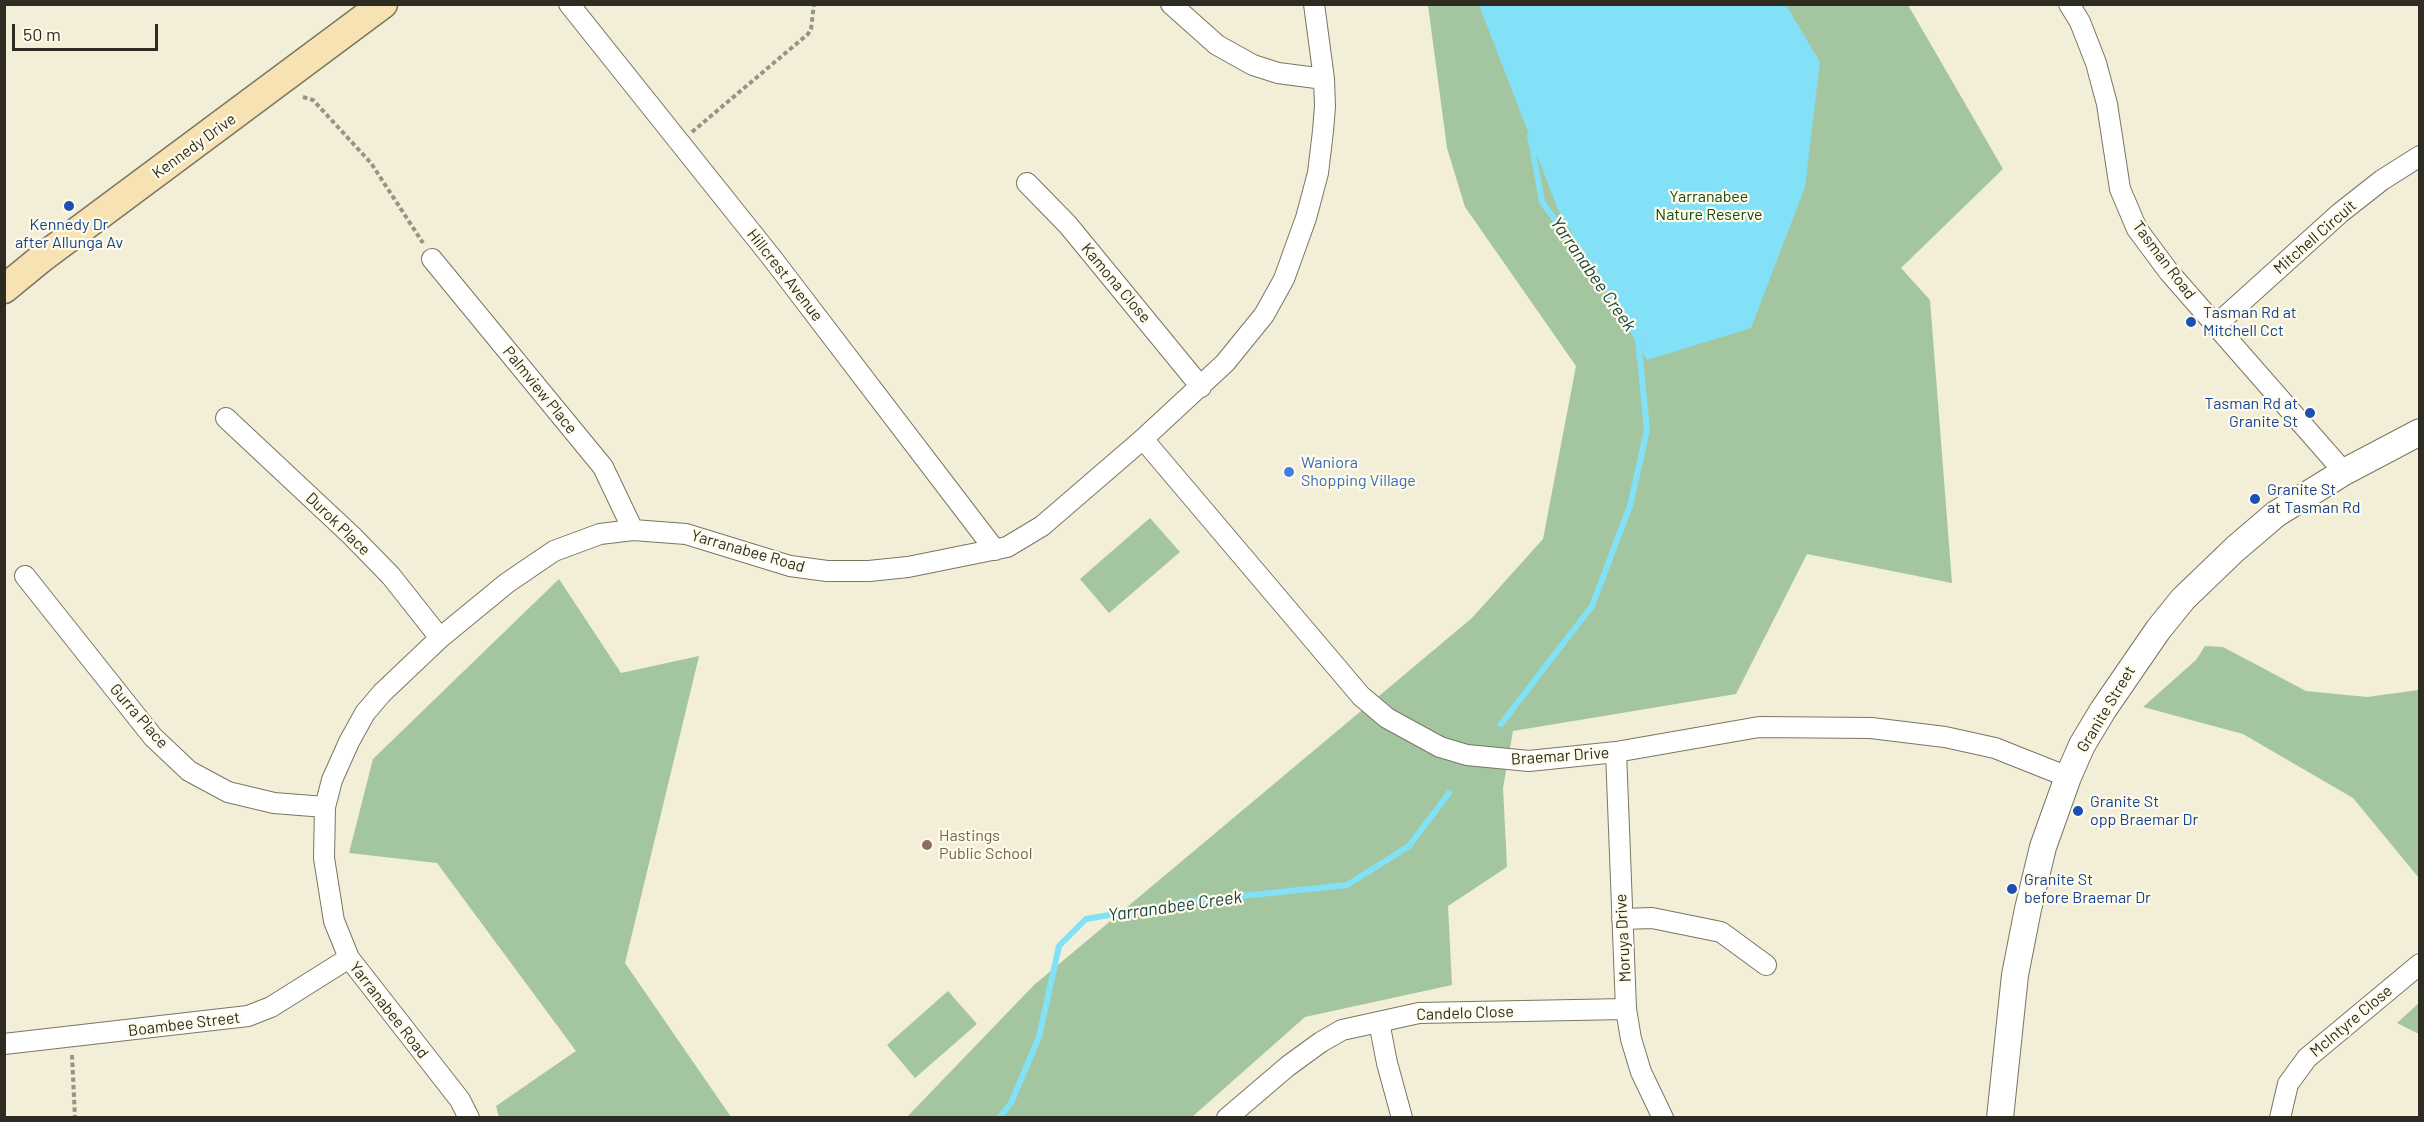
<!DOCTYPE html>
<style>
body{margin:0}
#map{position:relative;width:2424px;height:1122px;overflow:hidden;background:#f2eed7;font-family:Barlow,sans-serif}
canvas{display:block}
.frame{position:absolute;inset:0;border:6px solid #2d2b22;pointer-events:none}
.scale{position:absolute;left:12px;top:24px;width:146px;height:27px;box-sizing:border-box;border:3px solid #2d2b22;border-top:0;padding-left:8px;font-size:18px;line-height:21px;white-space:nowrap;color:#2d2b22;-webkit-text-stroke:4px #fffbe9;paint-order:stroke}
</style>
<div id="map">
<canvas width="2424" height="1122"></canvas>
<div class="frame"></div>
<div class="scale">50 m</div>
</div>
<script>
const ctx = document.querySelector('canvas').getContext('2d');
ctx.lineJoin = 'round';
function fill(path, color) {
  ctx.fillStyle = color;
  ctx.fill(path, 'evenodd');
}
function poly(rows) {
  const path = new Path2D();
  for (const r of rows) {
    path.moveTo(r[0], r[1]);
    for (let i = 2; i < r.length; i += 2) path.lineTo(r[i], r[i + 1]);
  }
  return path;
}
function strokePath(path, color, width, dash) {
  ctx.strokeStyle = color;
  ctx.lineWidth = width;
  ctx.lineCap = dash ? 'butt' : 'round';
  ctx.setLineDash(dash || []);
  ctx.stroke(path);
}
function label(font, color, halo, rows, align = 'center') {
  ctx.font = font + ' Barlow,sans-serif';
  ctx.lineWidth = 4.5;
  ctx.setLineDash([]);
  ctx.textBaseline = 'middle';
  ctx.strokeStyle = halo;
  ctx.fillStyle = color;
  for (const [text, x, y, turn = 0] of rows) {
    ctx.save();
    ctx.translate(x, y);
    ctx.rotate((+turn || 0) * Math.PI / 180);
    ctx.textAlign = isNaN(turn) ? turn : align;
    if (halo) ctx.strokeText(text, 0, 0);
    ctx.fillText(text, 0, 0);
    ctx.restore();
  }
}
fill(poly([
 [1428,5,1908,5,2003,169,1901,268,1930,300,1952,583,1807,554,1736,694,1513,731,1503,788,1507,867,1448,906,1452,985,1305,1017,1192,1117,906,1118,1034,985,1472,618,1543,539,1576,366,1465,207,1447,148],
 [1150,518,1180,552,1109,613,1080,579],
 [559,579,621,673,699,656,625,963,731,1117,499,1117,496,1106,576,1051,437,863,349,853,373,759],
 [2205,646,2223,647,2306,691,2367,697,2419,690,2419,878,2353,798,2243,734,2143,707,2196,660],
 [948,991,977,1024,915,1078,887,1045],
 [2419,1003,2419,1034,2397,1023]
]), '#a3c6a0');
fill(poly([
 [1479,5,1786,5,1820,62,1805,187,1751,328,1647,360,1559,212]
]), '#82e1f7');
strokePath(poly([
 [1530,135,1542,202,1599,279],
 [1501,724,1592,606,1630,506,1647,430,1638,339],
 [999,1118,1011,1103,1039,1037,1059,946,1086,919,1185,902,1347,885,1409,846,1449,793]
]), '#82e1f7', 6);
const minor = poly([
 [569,4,772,258,995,550],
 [1171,4,1217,45,1253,65,1278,73,1324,79],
 [2069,4,2080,22,2096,63,2107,104,2120,189,2137,229,2169,272,2344,472],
 [1027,183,1068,225,1201,387],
 [432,259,603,467,633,530],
 [2216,325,2340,213,2382,180,2420,156],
 [226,418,352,536,391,576,440,638],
 [1143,439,1361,696,1387,718,1440,747,1467,755,1529,761,1616,752,1759,727,1871,728,1945,737,1995,748,2068,777],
 [25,576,153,737,189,771,228,792,274,803,325,807],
 [1616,752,1626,1009,1631,1039,1641,1072,1663,1118],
 [1622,919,1652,918,1721,932,1766,965],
 [1379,1022,1387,1063,1402,1118],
 [4,1044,248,1016,271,1007,349,958],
 [469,1118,460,1100,349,958,334,921,324,858,325,807,332,780,349,742,365,713,382,693,440,638,507,583,554,551,600,534,633,530,686,534,790,566,827,571,869,571,908,567,1007,547,1042,526,1143,439,1225,363,1264,315,1284,279,1306,218,1318,173,1323,131,1325,106,1324,79,1314,4],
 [1227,1118,1288,1066,1321,1042,1342,1030,1419,1013,1626,1009],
 [2280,1118,2288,1084,2307,1058,2420,964]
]);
const tertiary = poly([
 [2000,1118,2015,975,2028,909,2043,847,2068,777,2082,745,2103,710,2158,630,2183,599,2235,549,2276,514,2344,472,2420,432]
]);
const secondary = poly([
 [4,289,43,257,383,4]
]);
strokePath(minor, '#7a7662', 22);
strokePath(tertiary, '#7a7662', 28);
strokePath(secondary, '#7a7662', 31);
strokePath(poly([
 [303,97,313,100,371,163,423,243],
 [692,132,808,34,811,29,814,4],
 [72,1055,75,1118]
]), '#979484', 4, [4.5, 3]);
strokePath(minor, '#fff', 20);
strokePath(tertiary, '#fff', 26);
strokePath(secondary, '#f7e2b4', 28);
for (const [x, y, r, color] of [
 [69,206,6,"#1a4fb4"],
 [2191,322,6,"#1a4fb4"],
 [2310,413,6,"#1a4fb4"],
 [1289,472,6,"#3f7fe0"],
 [2255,499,6,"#1a4fb4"],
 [2078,811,6,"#1a4fb4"],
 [927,845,6,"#8d6e63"],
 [2012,889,6,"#1a4fb4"]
]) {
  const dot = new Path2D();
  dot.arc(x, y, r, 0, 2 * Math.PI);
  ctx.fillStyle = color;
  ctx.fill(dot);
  strokePath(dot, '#fffbe9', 2);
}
label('16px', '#2d2b22', '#fffbe9', [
 ["Kennedy Drive",194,146,-36],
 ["Mitchell Circuit",2315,237,-41],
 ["Tasman Road",2164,260,53],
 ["Hillcrest Avenue",785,275,52],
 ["Kamona Close",1116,283,50],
 ["Palmview Place",540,390,51],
 ["Durok Place",338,524,44],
 ["Yarranabee Road",748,551,16],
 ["Granite Street",2106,709,-59],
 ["Gurra Place",139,716,49],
 ["Braemar Drive",1560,756,-4],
 ["Moruya Drive",1623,938,-93],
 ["Yarranabee Road",389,1010,52],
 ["Candelo Close",1465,1013,-2],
 ["McIntyre Close",2351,1021,-40],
 ["Boambee Street",184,1024,-7]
]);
label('16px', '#154913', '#fffbe9', [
 ["Yarranabee",1709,197],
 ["Nature Reserve",1709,215]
]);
label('16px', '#164399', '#fffbe9', [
 ["Kennedy Dr",69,225,"center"],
 ["after Allunga Av",69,243,"center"],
 ["Tasman Rd at",2203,313],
 ["Mitchell Cct",2203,331],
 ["Tasman Rd at",2298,404,"right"],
 ["Granite St",2298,422,"right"],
 ["Granite St",2267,490],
 ["at Tasman Rd",2267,508],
 ["Granite St",2090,802],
 ["opp Braemar Dr",2090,820],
 ["Granite St",2024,880],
 ["before Braemar Dr",2024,898]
], 'left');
label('16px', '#366cbe', '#fffbe9', [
 ["Waniora",1301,463],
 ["Shopping Village",1301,481]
], 'left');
label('16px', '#785e54', '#fffbe9', [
 ["Hastings",939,836],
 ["Public School",939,854]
], 'left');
label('italic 18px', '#1a454f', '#fffbe9', [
 ["Yarranabee Creek",1593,274,55],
 ["Yarranabee Creek",1175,906,-8]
]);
</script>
